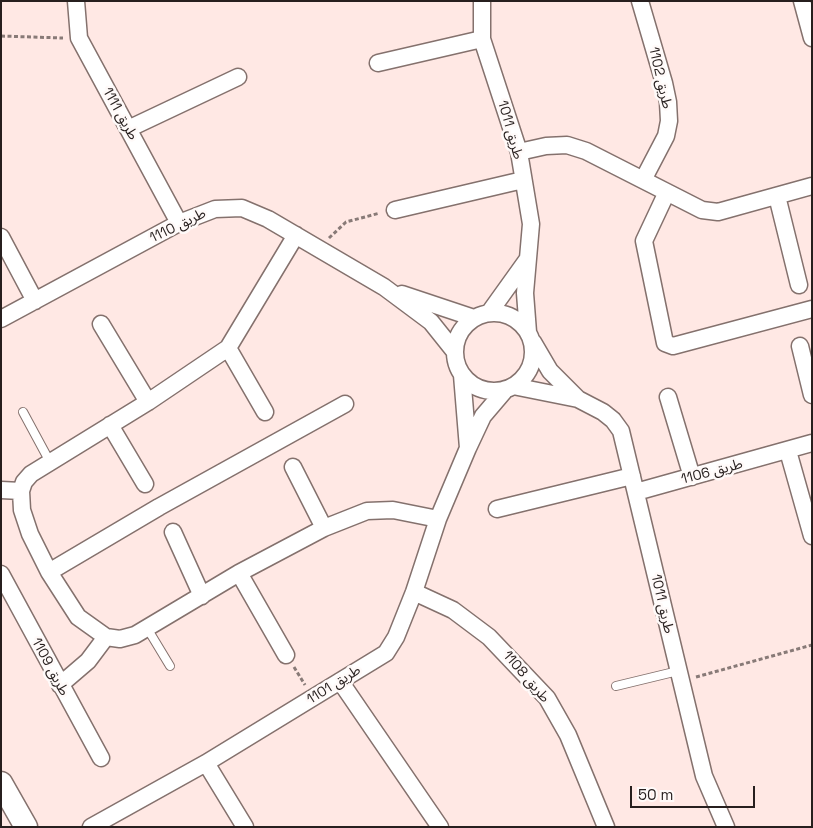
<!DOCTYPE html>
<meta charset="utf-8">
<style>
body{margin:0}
#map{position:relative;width:813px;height:828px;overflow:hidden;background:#ffe8e4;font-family:"Space Grotesk",sans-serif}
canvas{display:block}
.frame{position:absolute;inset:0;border:2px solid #271f1e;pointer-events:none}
.scale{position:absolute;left:630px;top:786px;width:125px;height:22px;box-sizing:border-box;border:2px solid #271f1e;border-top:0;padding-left:6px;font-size:15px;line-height:18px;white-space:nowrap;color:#271f1e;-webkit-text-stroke:4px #fffaf9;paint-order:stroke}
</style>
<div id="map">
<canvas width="813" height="828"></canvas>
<div class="frame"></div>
<div class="scale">50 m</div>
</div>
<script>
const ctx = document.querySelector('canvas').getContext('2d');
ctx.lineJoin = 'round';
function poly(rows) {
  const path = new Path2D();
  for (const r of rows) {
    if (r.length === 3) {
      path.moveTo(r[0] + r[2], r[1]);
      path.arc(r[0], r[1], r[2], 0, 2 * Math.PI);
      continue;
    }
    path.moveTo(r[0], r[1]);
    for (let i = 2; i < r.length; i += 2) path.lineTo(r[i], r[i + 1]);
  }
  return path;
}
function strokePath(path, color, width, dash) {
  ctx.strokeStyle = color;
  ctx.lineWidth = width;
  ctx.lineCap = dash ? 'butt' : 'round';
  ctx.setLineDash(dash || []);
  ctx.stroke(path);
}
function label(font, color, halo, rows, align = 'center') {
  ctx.font = font + ' "Space Grotesk","Noto Sans Arabic",sans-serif';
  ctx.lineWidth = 5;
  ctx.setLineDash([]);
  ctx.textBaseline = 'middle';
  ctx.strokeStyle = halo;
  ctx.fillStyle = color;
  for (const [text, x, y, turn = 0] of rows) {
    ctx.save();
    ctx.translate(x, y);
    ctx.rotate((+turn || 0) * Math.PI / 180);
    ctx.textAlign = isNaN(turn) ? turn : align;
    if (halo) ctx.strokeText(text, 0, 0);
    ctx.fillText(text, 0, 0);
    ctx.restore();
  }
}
const lane = poly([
 [23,412,50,462],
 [147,628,170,666],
 [616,686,678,671]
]);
const street = poly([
 [76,1,79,38,179,223],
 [482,1,482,39,519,152,531,224,525,293,528,332],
 [640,1,664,83,668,102,669,121,666,136,643,180],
 [802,1,812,38],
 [378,63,482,39],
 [128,129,238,77],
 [519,152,546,146,567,145,586,151,702,210,718,212,812,186],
 [667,192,644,241,665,343,673,346,812,309],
 [777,196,799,285],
 [395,210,523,180],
 [296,235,228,348,148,402,31,474,24,482,21,491,22,510,30,534,49,572,78,617,106,637,120,639,135,635,239,573,324,528,367,511,393,510,438,519],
 [1,237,35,301],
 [402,294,474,318],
 [489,313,527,260],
 [494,352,39],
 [1,319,179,223,215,209,242,208,268,219,384,287,431,322,455,352],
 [101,324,148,402],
 [533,342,550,371,578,399],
 [800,346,812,395],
 [228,348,265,412],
 [462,375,468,448],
 [513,386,578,399,603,412,613,420,621,431,704,776,726,827],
 [668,397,692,477],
 [110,425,145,484],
 [788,451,812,536],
 [293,467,324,528],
 [1,490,21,491],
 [636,492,812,443],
 [497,509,632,476],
 [173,532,202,596],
 [49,572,159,507,345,404],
 [239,573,286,655],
 [1,574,101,758],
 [414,592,453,610,489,637,547,698,568,735,606,827],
 [340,681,440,827],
 [60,685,88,661,106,637],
 [206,763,245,827],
 [91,827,206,763,386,653,396,637,414,592,438,519,468,448,483,416,506,389]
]);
const secondary = poly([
 [1,783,26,827]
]);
strokePath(lane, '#84716d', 10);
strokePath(street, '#84716d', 19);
strokePath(secondary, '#84716d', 25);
strokePath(poly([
 [1,36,63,38],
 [329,238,346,222,380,213],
 [294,667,305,685],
 [696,677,812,645]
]), '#887a77', 3, [4, 2.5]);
strokePath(lane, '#fff', 8);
strokePath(street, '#fff', 16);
strokePath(secondary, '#fff', 22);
label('14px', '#271f1e', '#fffaf9', [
 ["طريق 1102",660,78,77],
 ["طريق 1111",120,114,61],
 ["طريق 1011",510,130,74],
 ["طريق 1110",178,226,-26],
 ["طريق 1106",712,472,-15],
 ["طريق 1011",662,604,77],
 ["طريق 1109",50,667,62],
 ["طريق 1108",526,677,49],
 ["طريق 1101",334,685,-32]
]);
</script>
